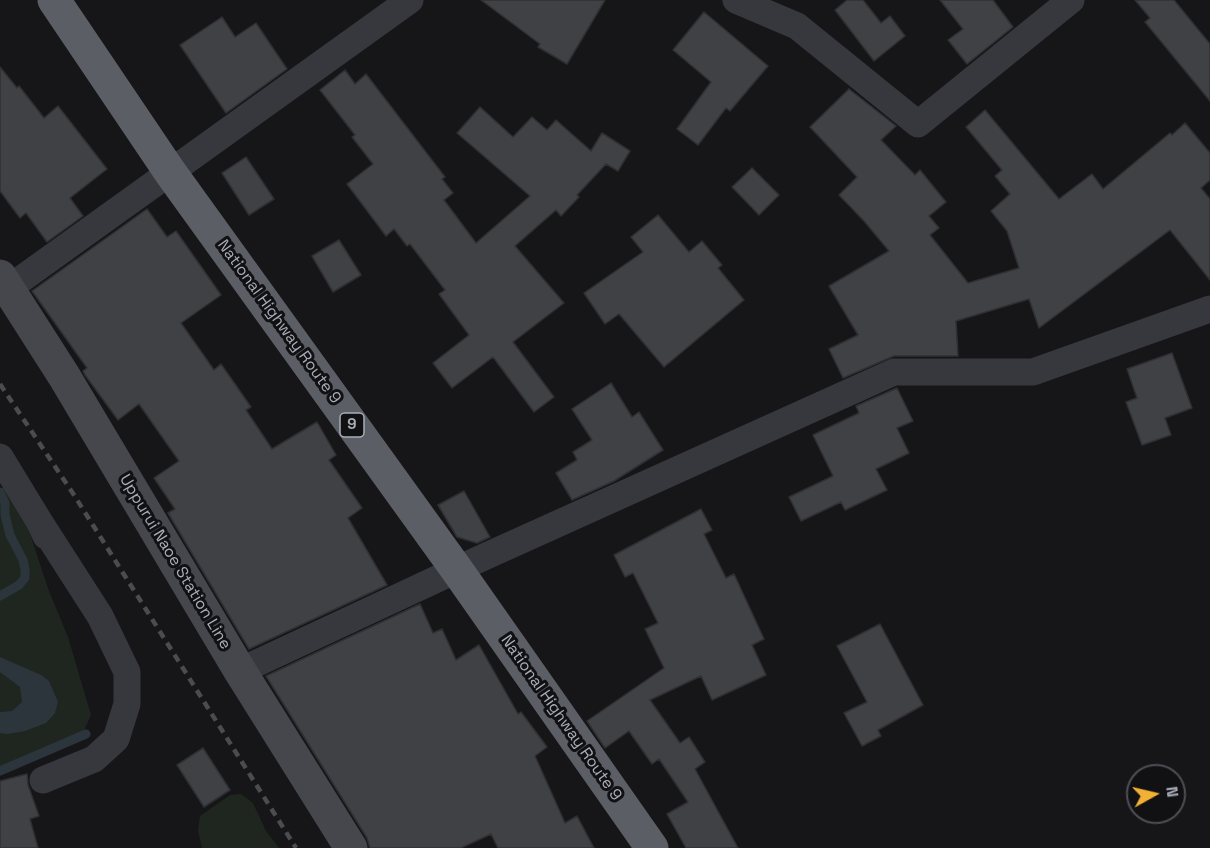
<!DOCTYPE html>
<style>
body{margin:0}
#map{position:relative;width:1210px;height:848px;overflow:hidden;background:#161618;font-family:"Space Grotesk",sans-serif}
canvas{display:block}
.north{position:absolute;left:1126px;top:764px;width:60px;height:60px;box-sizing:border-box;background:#111113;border:2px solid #4d4f55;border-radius:50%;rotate:82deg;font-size:16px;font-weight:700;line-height:24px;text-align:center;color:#a8adb8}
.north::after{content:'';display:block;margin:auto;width:21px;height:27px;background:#f2b134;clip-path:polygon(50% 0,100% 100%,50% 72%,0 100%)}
</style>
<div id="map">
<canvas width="1210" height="848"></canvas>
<div class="north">N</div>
</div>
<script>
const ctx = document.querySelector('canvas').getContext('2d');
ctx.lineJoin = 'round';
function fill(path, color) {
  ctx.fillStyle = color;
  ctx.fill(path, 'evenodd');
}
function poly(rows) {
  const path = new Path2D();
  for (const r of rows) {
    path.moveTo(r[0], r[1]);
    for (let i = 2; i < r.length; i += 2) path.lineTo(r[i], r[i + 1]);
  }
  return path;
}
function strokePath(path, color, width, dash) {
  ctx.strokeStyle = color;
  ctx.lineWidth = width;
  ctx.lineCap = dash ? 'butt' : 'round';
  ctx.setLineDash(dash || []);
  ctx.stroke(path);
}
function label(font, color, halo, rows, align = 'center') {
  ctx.font = font + ' "Space Grotesk",sans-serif';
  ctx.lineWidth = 6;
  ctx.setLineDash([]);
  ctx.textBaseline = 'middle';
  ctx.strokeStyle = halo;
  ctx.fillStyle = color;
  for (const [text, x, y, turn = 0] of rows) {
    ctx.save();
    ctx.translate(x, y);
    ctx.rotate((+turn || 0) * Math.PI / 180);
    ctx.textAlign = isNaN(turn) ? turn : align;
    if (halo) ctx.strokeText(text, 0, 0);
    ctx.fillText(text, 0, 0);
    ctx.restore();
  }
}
fill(poly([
 [4,487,23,513,49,591,68,637,91,715,84,731,0,767,0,489],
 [241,794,253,803,266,831,279,848,202,848,198,831,200,816,230,795]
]), '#1e261f');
fill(poly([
 [0,657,41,675,49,681,58,702,55,713,46,723,25,731,8,734,0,733,0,712,12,711,22,702,20,687,0,672]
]), '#2c353c');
strokePath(poly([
 [0,492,5,503,5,515,10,535,23,560,25,569,25,578,19,585,0,596],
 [0,771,86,734]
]), '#2c353c', 9);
const building = poly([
 [481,0,605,0,567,64,538,47,540,44,481,0],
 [847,0,863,0,881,23,890,16,905,36,874,61,835,10,847,0],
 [940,0,993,0,1013,27,967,64,948,40,963,29,940,0],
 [1135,0,1174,0,1210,44,1210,101,1145,22,1150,18,1135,0],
 [704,12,768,66,730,111,726,108,698,145,677,129,711,82,673,50,704,12],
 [222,17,235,37,256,23,287,69,226,113,180,45,222,17],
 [0,67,17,88,19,86,44,118,58,106,107,169,70,198,83,216,47,242,26,213,20,218,0,191,0,67],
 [345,70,355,84,366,74,445,177,442,179,453,193,444,200,476,243,530,196,457,133,480,107,513,137,532,117,547,130,556,120,591,151,602,133,630,151,618,171,606,164,577,195,579,197,561,216,556,210,515,246,564,303,513,342,554,397,534,412,493,357,452,388,433,363,469,335,439,294,445,290,410,244,407,246,394,229,386,236,347,184,373,164,352,137,355,135,320,90,345,70],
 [849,89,896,126,881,140,915,175,920,170,946,202,929,216,939,228,930,235,968,283,1019,268,1007,231,991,211,1010,194,995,176,1002,170,966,127,985,110,1059,199,1092,174,1103,189,1170,133,1172,135,1185,123,1210,153,1210,180,1201,188,1210,199,1210,280,1170,230,1039,328,1029,299,956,321,958,356,894,356,843,378,829,349,858,335,829,286,889,251,864,221,839,195,857,177,810,127,849,89],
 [246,157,274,199,249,215,222,173,246,157],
 [752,168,779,195,759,215,732,187,752,168],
 [147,209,167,237,176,231,221,295,181,323,214,370,221,364,251,407,246,410,272,449,317,422,336,455,329,460,362,508,348,518,387,585,249,649,168,513,175,509,154,478,179,461,139,404,118,420,85,375,83,371,87,368,32,291,147,209],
 [658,215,689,252,702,241,722,265,718,268,744,300,664,367,619,314,605,324,584,293,643,252,631,237,658,215],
 [339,240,361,275,333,292,312,256,339,240],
 [1172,353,1192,408,1165,418,1171,435,1142,445,1126,402,1137,398,1127,369,1172,353],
 [611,383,632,417,639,412,663,450,614,481,572,500,556,473,577,460,573,452,592,440,572,409,611,383],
 [897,388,913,421,897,428,909,453,876,469,887,490,845,510,841,502,801,521,789,497,833,476,813,435,859,413,856,406,897,388],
 [464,491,490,537,477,543,457,537,438,505,464,491],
 [701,509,712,530,704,534,726,578,734,574,764,639,752,645,766,675,712,700,701,676,650,700,680,743,689,737,705,762,695,769,738,848,686,848,667,814,688,802,659,759,652,764,629,731,605,748,587,721,664,668,645,629,658,623,633,573,625,577,614,555,701,509],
 [420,604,433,633,442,629,456,660,479,645,518,714,521,712,547,747,535,756,565,823,577,816,594,848,498,848,491,834,461,848,370,848,367,838,266,676,420,604],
 [880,624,923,705,878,730,881,736,862,746,844,713,867,702,837,646,880,624],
 [203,748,230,790,204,807,177,765,203,748],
 [27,774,28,785,39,816,30,819,38,848,0,848,0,781,27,774]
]);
fill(building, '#404145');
strokePath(building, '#303034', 1.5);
strokePath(poly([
 [736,0,797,26,918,124,1071,0],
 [9,288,410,0],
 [0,457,39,521,46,536],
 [39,521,100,616,127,672,127,704,116,739,94,759,43,780],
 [240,671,484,557,894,372,1033,372,1210,309]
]), '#37383d', 27);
strokePath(poly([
 [0,276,64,376,240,671,351,848]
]), '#45474d', 33);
strokePath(poly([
 [54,0,170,172,457,570,652,848]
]), '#5b5e65', 33);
strokePath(poly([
 [0,384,74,495,296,848]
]), '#4a4c52', 4.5, [8, 6]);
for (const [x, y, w] of [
 [352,425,24]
]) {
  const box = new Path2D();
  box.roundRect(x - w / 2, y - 12, w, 24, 4.5);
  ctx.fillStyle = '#111113';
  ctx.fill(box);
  strokePath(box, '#a8adb8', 1.5);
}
label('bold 15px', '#a8adb8', null, [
 ["9",352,425]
]);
label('16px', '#a8adb8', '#111113', [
 ["National Highway Route 9",279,322,54],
 ["Uppurui Naoe Station Line",175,562,59],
 ["National Highway Route 9",561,718,55]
]);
</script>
